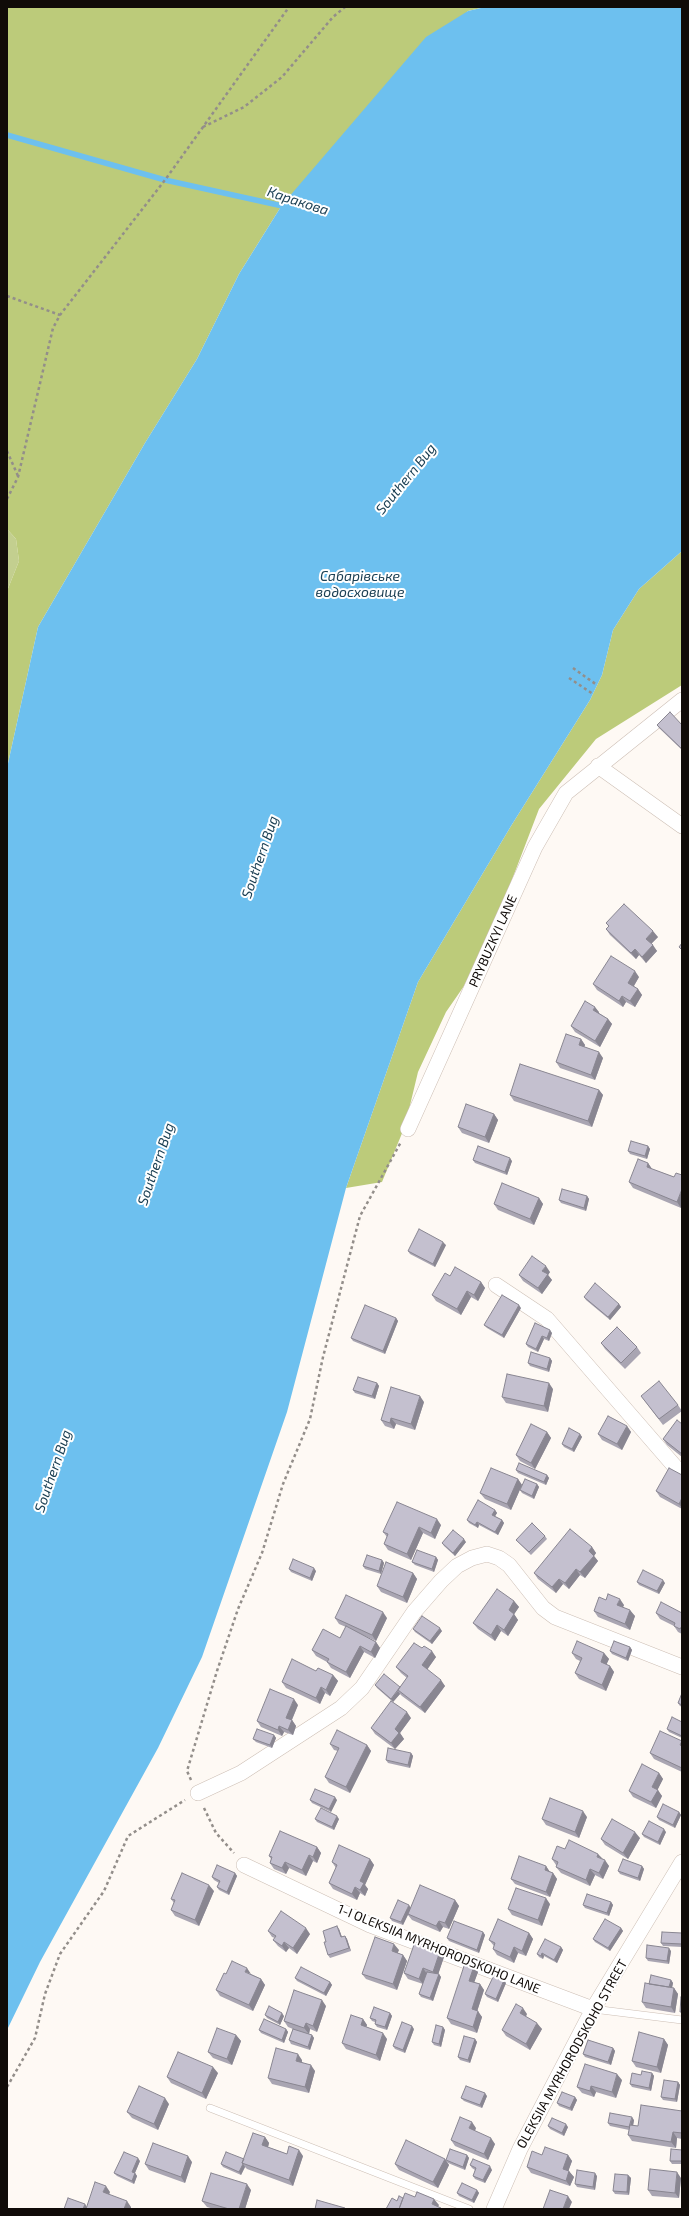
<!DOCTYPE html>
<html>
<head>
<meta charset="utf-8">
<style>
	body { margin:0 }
	#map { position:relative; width:689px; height:2216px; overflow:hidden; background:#fef9f4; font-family:"Exo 2",sans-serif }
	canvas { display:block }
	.frame { position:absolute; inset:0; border:8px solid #100b08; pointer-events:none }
</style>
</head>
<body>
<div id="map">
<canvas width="689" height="2216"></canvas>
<div class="frame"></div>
</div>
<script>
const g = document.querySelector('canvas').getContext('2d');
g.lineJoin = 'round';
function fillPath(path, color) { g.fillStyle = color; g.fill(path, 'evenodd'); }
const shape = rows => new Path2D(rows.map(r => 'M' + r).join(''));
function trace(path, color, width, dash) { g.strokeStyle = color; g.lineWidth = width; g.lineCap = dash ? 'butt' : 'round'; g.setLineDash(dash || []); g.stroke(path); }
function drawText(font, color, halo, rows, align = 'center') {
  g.font = font + ' "Exo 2",sans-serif'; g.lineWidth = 4; g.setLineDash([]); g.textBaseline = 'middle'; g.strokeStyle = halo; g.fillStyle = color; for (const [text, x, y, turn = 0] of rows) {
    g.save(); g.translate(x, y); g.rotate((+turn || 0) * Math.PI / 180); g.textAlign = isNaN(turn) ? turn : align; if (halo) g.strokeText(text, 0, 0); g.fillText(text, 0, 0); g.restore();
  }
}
fillPath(shape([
	[7,529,16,539,19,561,7,591]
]), '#c3cf8f');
fillPath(shape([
	[7,7,485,7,468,11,282,205,239,274,197,359,145,443,38,627,7,768,7,591,19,561,16,539,7,529],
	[682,551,682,685,596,739,539,809,500,911,464,986,446,1012,418,1072,405,1126,382,1182,346,1188,418,982,511,826,590,700,602,675,613,630,639,589]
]), '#bccb7a');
fillPath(shape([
	[485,7,682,7,682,551,639,589,613,630,602,675,590,700,511,826,418,982,346,1188,287,1412,202,1657,158,1748,40,1962,7,2030,7,768,38,627,145,443,197,359,239,274,282,205,426,37,468,11]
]), '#6dc0ef');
trace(shape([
	[7,135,165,180,287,207]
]), '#6dc0ef', 5.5);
const lane = shape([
	[593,2009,682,2020],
	[210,2108,469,2209]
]);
const street = shape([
	[598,766,682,826],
	[408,1129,535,847,566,793,682,700],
	[496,1285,547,1319,677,1469,682,1472],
	[198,1793,241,1773,341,1708,362,1688,414,1612,441,1581,457,1566,472,1558,487,1554,499,1558,509,1565,543,1608,555,1617,682,1667],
	[244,1865,370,1925,593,2009],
	[494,2209,520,2149,593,2009,682,1862]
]);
trace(lane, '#cdbfb5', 8);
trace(street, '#cdbfb5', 16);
trace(shape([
	[203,127,244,107,282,77,333,17,345,7],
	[7,296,60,315],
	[7,451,18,476],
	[7,499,18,477,53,328,60,315,165,180,289,7],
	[573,668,597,685],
	[569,678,593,694],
	[191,1780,187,1771,217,1671,238,1609,262,1553,283,1484,310,1419,323,1357,360,1216,401,1142],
	[204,1808,216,1833,234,1853],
	[7,2087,35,2038,45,1994,60,1954,104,1891,128,1836,185,1800]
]), '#938e8a', 2.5, [3, 3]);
trace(lane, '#fff', 7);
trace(street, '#fff', 15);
fillPath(shape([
	[657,725,682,725,682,750,659,728],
	[606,923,658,937,651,944,657,951,646,963,639,955,636,959,610,935,606,929,609,927],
	[639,977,634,986,638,989,642,995,635,1007,626,1002,623,1007,597,990,593,984],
	[599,1012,599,1013,608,1019,612,1024,600,1047,575,1032,571,1026],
	[581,1039,585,1045,584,1047,603,1058,595,1080,560,1068,556,1062],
	[599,1090,603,1095,592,1127,514,1101,510,1095],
	[494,1114,498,1120,489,1143,462,1133,458,1127],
	[648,1146,650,1149,647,1159,630,1154,628,1151],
	[473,1160,512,1161,507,1175,475,1163],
	[648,1163,652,1169,674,1177,681,1208,633,1188,629,1182],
	[587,1196,589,1199,586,1211,561,1203,559,1200],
	[539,1198,543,1204,534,1225,498,1210,494,1204],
	[446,1245,435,1267,410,1254,408,1251],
	[550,1272,548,1275,552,1280,542,1294,523,1281,519,1275],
	[450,1276,481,1282,485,1288,478,1301,471,1297,461,1315,436,1301,432,1295],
	[584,1297,619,1304,621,1307,610,1320,586,1300],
	[521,1308,504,1338,487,1328,484,1325],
	[396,1318,398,1321,385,1354,353,1341,351,1338],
	[535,1323,552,1333,549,1341,544,1339,538,1352,528,1347,526,1344],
	[601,1343,637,1347,641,1353,625,1369,605,1349],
	[550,1358,552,1361,549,1372,530,1366,528,1363],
	[377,1383,379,1386,375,1399,355,1393,353,1390],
	[553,1389,548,1412,506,1403,502,1397],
	[641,1396,678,1405,682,1411,663,1425],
	[424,1402,415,1430,396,1424,394,1429,385,1426,381,1420],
	[682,1424,682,1457,667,1445,663,1439],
	[627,1426,631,1432,622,1450,602,1440,598,1434],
	[547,1432,551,1438,535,1469,520,1461,516,1455],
	[580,1434,582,1437,574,1452,564,1447,562,1444],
	[516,1470,547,1475,549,1478,546,1485,518,1473],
	[682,1475,682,1509,660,1497,656,1491],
	[518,1479,522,1485,511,1510,485,1499,480,1493],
	[537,1484,539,1487,534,1499,522,1493,520,1490],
	[495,1510,497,1513,495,1516,502,1520,504,1523,498,1535,479,1525,478,1528,469,1523,467,1520],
	[441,1525,435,1539,423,1533,411,1560,388,1550,384,1544,387,1537,383,1532],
	[545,1536,547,1539,531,1555,516,1540],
	[466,1542,455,1556,444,1546,442,1543],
	[592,1547,596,1553,594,1556,598,1561,585,1578,580,1575,569,1589,563,1584,556,1593,538,1579,534,1573],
	[436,1557,438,1560,434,1572,415,1565,412,1562],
	[382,1560,384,1563,381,1574,365,1569,363,1566],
	[289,1569,316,1571,312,1581,291,1572],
	[413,1573,417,1579,407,1603,381,1592,377,1586],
	[637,1582,665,1583,659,1594,639,1585],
	[606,1600,624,1605,623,1607,635,1616,630,1630,598,1617,594,1611],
	[514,1601,519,1607,514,1614,518,1620,508,1636,501,1631,495,1641,478,1629,473,1623],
	[656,1613,682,1613,682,1634,678,1632,674,1626,660,1619],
	[335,1618,387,1618,376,1641,360,1634,376,1642,380,1648,375,1658,364,1652,350,1678,331,1668,327,1662,316,1656,312,1650,340,1638,346,1627,339,1624],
	[413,1629,442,1631,432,1644,415,1632],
	[630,1647,632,1650,628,1661,612,1654,610,1651],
	[422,1648,436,1657,427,1670,445,1686,425,1713,402,1696,400,1694,393,1702,377,1688,375,1685,400,1687,407,1678,401,1673,396,1667],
	[572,1653,604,1653,609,1659,606,1664,610,1666,614,1672,606,1691,579,1679,575,1673,580,1661,576,1659],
	[316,1671,333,1675,338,1681,330,1696,325,1693,320,1704,286,1688,282,1682],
	[682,1693,682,1707,680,1706,678,1703],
	[298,1705,292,1720,296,1726,293,1735,284,1732,282,1736,261,1727,257,1721],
	[411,1718,400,1733,404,1739,395,1749,375,1734,371,1728],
	[682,1722,682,1738,669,1732,667,1729],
	[274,1735,276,1738,272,1748,256,1742,253,1739],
	[682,1741,682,1772,654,1759,650,1753],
	[330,1744,367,1745,371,1751,350,1793,329,1783,325,1777,338,1751,334,1750],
	[411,1753,413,1756,410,1768,388,1763,386,1760],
	[659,1773,663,1779,657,1790,662,1796,656,1808,633,1797,629,1791],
	[310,1800,337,1800,331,1812,312,1803],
	[679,1812,681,1815,675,1828,659,1820,657,1817],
	[587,1817,579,1838,546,1825,542,1819],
	[315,1819,339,1819,334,1830,317,1822],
	[666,1832,660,1845,644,1837,642,1834],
	[640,1838,628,1859,605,1845,601,1839],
	[317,1847,321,1853,317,1863,313,1861,306,1876,289,1868,286,1874,274,1869,270,1863,271,1859,269,1856],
	[565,1849,602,1859,609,1866,603,1879,595,1875,590,1886,561,1873,556,1867,557,1866,556,1865,552,1859],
	[370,1859,374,1865,365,1885,368,1889,365,1896,360,1893,357,1900,333,1889,329,1883,336,1868,332,1862],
	[546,1866,549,1871,553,1873,557,1879,550,1897,515,1884,511,1879],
	[642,1866,644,1869,640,1881,620,1874,618,1871],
	[235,1873,237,1876,229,1895,219,1890,217,1887,219,1883,214,1880,212,1877],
	[214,1891,199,1926,175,1916,171,1910,174,1903,171,1899],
	[455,1900,459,1906,449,1929,443,1927,440,1932,412,1920,408,1915,403,1925,392,1921,390,1918,411,1907],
	[611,1902,613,1905,609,1916,585,1908,583,1905],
	[550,1904,542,1926,512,1915,508,1909],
	[621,1928,623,1931,610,1951,595,1942,593,1939],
	[339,1929,342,1937,345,1936,347,1939,351,1951,330,1958,328,1955],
	[268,1931,310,1934,297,1954,289,1948,286,1952,278,1946,273,1940,275,1938,272,1937],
	[483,1932,485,1935,479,1953,449,1941,447,1938],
	[529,1933,533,1939,526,1956,518,1953,514,1963,497,1955,493,1949,494,1946,489,1940],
	[682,1933,682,1947,663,1946,661,1943],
	[561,1947,563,1950,557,1963,544,1956,543,1959,539,1957,537,1954],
	[399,1950,397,1953,403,1955,407,1961,397,1990,366,1979,362,1974],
	[671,1951,669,1964,648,1961,646,1958],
	[444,1957,438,1974,441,1977,433,2001,421,1997,419,1994,423,1984,408,1979,404,1973],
	[474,1966,478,1972,474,1982,480,1984,484,1990,477,2011,482,2017,477,2033,451,2024,447,2018],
	[226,1974,251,1974,261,1979,265,1985,253,2011,220,1996,216,1990],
	[295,1978,330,1982,332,1985,326,1996,297,1981],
	[671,1980,673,1983,672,1988,674,1988,678,1994,675,2013,646,2008,642,2002,649,1984],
	[506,1983,498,2002,487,1997,485,1994],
	[326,2006,317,2032,310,2029,309,2034,312,2035,314,2038,310,2050,291,2044,289,2040,293,2029,288,2027,284,2021],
	[390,2013,392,2016,387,2030,377,2027,375,2024,375,2022,372,2021,370,2018],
	[527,2014,526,2017,542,2029,530,2050,506,2036,502,2030],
	[265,2015,284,2016,280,2025,267,2018],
	[363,2019,367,2025,366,2027,387,2039,380,2061,346,2049,342,2043],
	[443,2027,445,2030,441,2047,434,2045,432,2042],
	[286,2029,288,2032,284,2043,261,2033,259,2030],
	[414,2029,405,2053,395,2049,393,2046],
	[236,2035,241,2041,232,2065,213,2058,208,2052],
	[475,2039,477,2042,470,2063,460,2060,458,2057],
	[664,2039,668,2045,661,2073,636,2067,632,2061],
	[613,2048,615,2051,611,2065,585,2057,583,2054],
	[302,2060,302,2062,315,2071,309,2093,272,2084,268,2078],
	[218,2073,206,2099,171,2083,167,2077],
	[652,2073,654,2076,651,2091,632,2087,630,2084],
	[622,2080,616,2098,596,2092,594,2097,582,2093,577,2087],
	[678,2082,680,2085,677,2102,663,2100,661,2097],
	[487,2096,482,2108,464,2101,461,2098],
	[575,2097,577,2100,572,2111,559,2106,557,2103],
	[169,2104,158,2130,132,2118,127,2112],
	[682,2111,682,2139,677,2138,676,2148,632,2141,628,2135,629,2130,610,2126,608,2123,634,2120,633,2126,638,2126],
	[548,2126,568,2127,564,2136,550,2129],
	[476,2128,475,2131,495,2144,488,2160,455,2146,451,2140],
	[265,2137,269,2143,268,2147,287,2154,303,2156,293,2186,247,2169,245,2167,241,2175,223,2167,221,2164,244,2159],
	[682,2150,682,2164,672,2164,670,2161],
	[467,2155,469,2158,465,2170,448,2163,446,2160],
	[542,2155,568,2155,572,2161,568,2171,574,2177,570,2186,531,2173,527,2167],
	[445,2159,449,2165,438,2188,399,2170,395,2164],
	[140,2161,135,2173,137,2176,134,2184,117,2176,114,2173],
	[192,2162,185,2183,149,2170,145,2164],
	[470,2165,492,2170,485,2183,475,2179,473,2176,475,2170,472,2168],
	[628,2175,631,2178,629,2195,615,2194,613,2191],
	[597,2176,595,2190,577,2187,575,2184],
	[681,2178,679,2198,652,2196,648,2190],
	[251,2190,245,2209,214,2209,207,2207,202,2201],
	[477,2190,479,2193,474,2203,459,2196,457,2193]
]), '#a9a5b2');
fillPath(shape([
	[653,931,658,937,650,945,646,939],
	[653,945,657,951,646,963,642,957],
	[635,949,639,955,636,959,631,953],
	[635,971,639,977,632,989,628,983],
	[638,989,642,995,635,1007,630,1001],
	[622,996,626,1002,623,1007,619,1001],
	[595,1007,599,1012,598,1016,593,1010],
	[608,1019,612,1024,600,1047,595,1041],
	[581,1039,585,1045,583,1051,579,1045],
	[599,1052,603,1058,595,1080,591,1075],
	[599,1090,603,1095,592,1127,588,1121],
	[494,1114,498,1120,489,1143,485,1137],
	[648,1146,650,1149,647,1159,645,1156],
	[510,1158,512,1161,507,1175,505,1172],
	[648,1163,652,1169,647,1167],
	[682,1189,682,1206,681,1208,677,1202],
	[587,1196,589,1199,586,1211,584,1208],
	[539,1198,543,1204,534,1225,530,1219],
	[443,1242,446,1245,435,1267,433,1264],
	[546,1266,550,1272,548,1275,552,1280,542,1294,538,1288,542,1271],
	[481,1282,485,1288,478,1301,474,1295],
	[467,1291,471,1297,461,1315,457,1309],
	[619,1304,621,1307,610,1320,608,1317],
	[519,1305,521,1308,504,1338,502,1335],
	[396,1318,398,1321,385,1354,383,1351],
	[550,1330,552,1333,549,1341,547,1338],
	[542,1336,544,1339,538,1352,536,1349],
	[550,1358,552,1361,549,1372,547,1369],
	[377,1383,379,1386,375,1399,372,1396],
	[549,1383,553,1389,548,1412,544,1406],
	[420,1396,424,1402,415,1430,411,1424],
	[391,1418,396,1424,394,1429,390,1423],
	[627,1426,631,1432,622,1450,617,1444],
	[547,1432,551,1438,535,1469,531,1463],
	[580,1434,582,1437,574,1452,572,1449],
	[547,1475,549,1478,546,1485,544,1482],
	[518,1479,522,1485,511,1510,507,1504],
	[537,1484,539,1487,534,1499,532,1496],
	[682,1498,682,1508,679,1504],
	[495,1510,497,1513,494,1518,492,1515],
	[437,1519,441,1525,435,1539,431,1533],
	[502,1520,504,1523,498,1535,495,1532],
	[477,1522,479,1525,478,1528,475,1525],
	[419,1527,423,1533,411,1560,407,1554],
	[464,1539,466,1542,455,1556,453,1553],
	[592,1547,596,1553,594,1556,598,1561,585,1578,580,1572,589,1551],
	[436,1557,438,1560,434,1572,432,1569],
	[382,1560,384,1563,381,1574,379,1571],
	[314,1568,316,1571,312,1581,310,1578],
	[576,1569,580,1575,569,1589,565,1583],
	[413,1573,417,1579,407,1603,403,1597],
	[559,1579,563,1584,556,1593,552,1587],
	[663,1580,665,1583,659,1594,657,1591],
	[620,1599,624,1605,621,1611,617,1605],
	[514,1601,519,1607,513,1616,509,1610],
	[630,1610,635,1616,630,1630,625,1624],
	[383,1612,387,1618,376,1641,372,1635],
	[514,1614,518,1620,508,1636,504,1630],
	[497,1625,501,1631,495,1641,491,1635],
	[440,1628,442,1631,432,1644,430,1641],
	[376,1642,380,1648,375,1658,371,1652],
	[360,1646,364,1652,350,1678,346,1672],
	[630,1647,632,1650,628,1661,626,1658],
	[432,1651,436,1657,426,1671,422,1665],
	[604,1653,609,1659,605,1668,601,1662],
	[610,1666,614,1672,606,1691,602,1685],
	[333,1675,338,1681,330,1696,326,1690],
	[441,1680,445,1686,425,1713,420,1707],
	[321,1687,325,1693,320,1704,316,1698],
	[398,1691,400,1694,393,1702,391,1699],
	[294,1699,298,1705,290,1724,286,1718],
	[407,1712,411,1718,400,1733,404,1739,395,1749,391,1743,395,1729],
	[292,1720,296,1726,293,1735,288,1730],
	[279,1726,284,1732,282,1736,278,1730],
	[274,1735,276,1738,272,1748,270,1745],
	[367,1745,371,1751,350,1793,346,1787],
	[411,1753,413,1756,410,1768,408,1765],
	[659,1773,663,1779,656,1793,652,1787],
	[658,1790,662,1796,656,1808,651,1802],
	[335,1797,337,1800,331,1812,329,1809],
	[583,1811,587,1817,579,1838,575,1832],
	[679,1812,681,1815,675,1828,673,1825],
	[337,1816,339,1819,334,1830,332,1827],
	[664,1829,666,1832,660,1845,658,1842],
	[635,1832,640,1838,628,1859,623,1853],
	[317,1847,321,1853,317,1863,313,1857],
	[598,1854,603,1859,597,1857],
	[309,1855,313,1861,306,1876,302,1870],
	[370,1859,374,1865,365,1885,368,1889,365,1896,360,1890,360,1881],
	[605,1860,609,1866,603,1879,599,1873],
	[285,1862,289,1868,286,1874,282,1868],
	[546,1866,550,1872,545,1870],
	[642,1866,644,1869,640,1881,638,1878],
	[590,1869,595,1875,590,1886,586,1880],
	[235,1873,237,1876,229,1895,227,1892],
	[553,1873,557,1879,550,1897,546,1892],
	[209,1885,214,1891,199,1926,195,1920],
	[355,1887,360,1893,357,1900,352,1894],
	[546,1898,550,1904,542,1926,538,1920],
	[455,1900,459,1906,449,1929,445,1923],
	[611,1902,613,1905,609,1916,607,1913],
	[409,1905,411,1908,403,1925,401,1922],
	[439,1921,443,1927,440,1932,436,1926],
	[337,1926,339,1929,343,1940,341,1937],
	[306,1928,310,1934,297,1954,293,1948],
	[621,1928,623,1931,610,1951,608,1948],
	[483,1932,485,1935,479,1953,477,1950],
	[529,1933,533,1939,526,1956,522,1951],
	[345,1936,347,1939,351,1951,349,1948],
	[284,1942,289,1948,286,1952,282,1946],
	[394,1944,399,1950,396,1957,392,1951],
	[514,1947,518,1953,514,1963,510,1957],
	[561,1947,563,1950,557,1963,554,1960],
	[669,1948,671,1951,669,1964,667,1961],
	[440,1951,444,1957,437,1978,433,1972],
	[542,1953,544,1956,543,1959,541,1956],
	[403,1955,407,1961,397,1990,393,1984],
	[474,1966,478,1972,473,1986,469,1981],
	[247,1968,251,1974,245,1972],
	[423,1968,427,1974,423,1984,419,1979],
	[439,1974,441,1977,433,2001,430,1998],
	[261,1979,265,1985,253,2011,249,2005],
	[504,1980,506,1983,498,2002,496,1999],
	[671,1980,673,1983,671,1992,669,1989],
	[330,1982,332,1985,326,1996,324,1993],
	[480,1984,484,1990,476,2015,472,2009],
	[674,1988,678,1994,675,2013,671,2007],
	[322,2000,326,2006,317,2032,313,2026],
	[523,2008,527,2014,524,2019,520,2013],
	[478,2011,482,2017,477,2033,473,2027],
	[282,2013,284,2016,280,2025,278,2022],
	[390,2013,392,2016,387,2030,385,2027],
	[363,2019,367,2025,365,2031,361,2025],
	[306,2023,310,2029,309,2034,304,2028],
	[537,2023,542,2029,530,2050,526,2044],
	[412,2026,414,2029,405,2053,403,2050],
	[443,2027,445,2030,441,2047,439,2044],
	[286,2029,288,2032,284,2043,282,2040],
	[383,2033,387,2039,380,2061,376,2055],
	[236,2035,241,2041,232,2065,227,2059],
	[312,2035,314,2038,310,2050,308,2047],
	[475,2039,477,2042,470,2063,468,2060],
	[664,2039,668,2045,661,2073,657,2067],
	[613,2048,615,2051,611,2065,608,2062],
	[298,2054,302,2060,301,2067,296,2061],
	[311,2065,315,2071,309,2093,305,2087],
	[213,2067,218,2073,206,2099,202,2093],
	[652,2073,654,2076,651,2091,649,2088],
	[617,2074,622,2080,616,2098,612,2092],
	[678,2082,680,2085,677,2102,675,2099],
	[591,2086,596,2092,594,2097,590,2091],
	[485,2093,487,2096,482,2108,480,2105],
	[575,2097,577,2100,572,2111,570,2108],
	[165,2098,169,2104,158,2130,154,2124],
	[632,2117,634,2120,632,2131,630,2128],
	[472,2122,476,2128,473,2134,469,2128],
	[566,2124,568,2127,564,2136,562,2133],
	[673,2132,677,2138,676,2148,671,2142],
	[265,2137,269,2143,267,2151,262,2145],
	[491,2138,495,2144,488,2160,484,2154],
	[299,2150,303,2156,293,2186,289,2180],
	[467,2155,469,2158,465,2170,463,2167],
	[568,2155,572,2161,567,2175,563,2169],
	[188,2156,192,2162,185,2183,181,2177],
	[138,2158,140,2161,134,2175,132,2172],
	[445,2159,449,2165,438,2188,433,2182],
	[243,2164,245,2167,241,2175,239,2172],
	[490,2166,492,2170,485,2183,483,2180],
	[569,2171,574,2177,570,2186,566,2181],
	[677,2172,681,2178,679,2198,675,2193],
	[135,2173,137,2176,134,2184,132,2181],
	[595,2173,597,2176,595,2190,593,2187],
	[628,2175,631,2178,629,2195,627,2192],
	[247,2184,251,2190,245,2209,239,2209],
	[106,2186,110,2192,108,2198,103,2192],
	[477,2190,479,2193,474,2203,472,2200],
	[568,2196,572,2202,569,2209,563,2209],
	[434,2199,439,2205,437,2209,432,2204],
	[127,2201,131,2207,131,2209,124,2209],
	[85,2204,87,2207,86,2209,83,2209]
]), '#898691');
const building = shape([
	[670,712,682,725,682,749,657,725,670,712],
	[624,904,653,931,646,939,653,945,642,957,635,949,631,953,606,929,609,926,606,923,624,904],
	[682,943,682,950,679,947,682,943],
	[611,956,635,971,628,983,638,989,630,1001,622,996,619,1001,593,984,611,956],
	[585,1001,595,1007,593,1010,608,1019,595,1041,571,1026,585,1001],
	[566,1034,581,1039,579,1045,599,1052,591,1075,556,1062,566,1034],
	[520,1064,599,1090,588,1121,510,1095,520,1064],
	[466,1104,494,1114,485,1137,458,1127,466,1104],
	[631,1141,648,1146,645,1156,628,1151,631,1141],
	[478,1146,510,1158,505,1172,473,1160,478,1146],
	[638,1159,648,1163,647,1167,674,1177,676,1173,682,1175,682,1189,677,1202,629,1182,638,1159],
	[502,1183,539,1198,530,1219,494,1204,502,1183],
	[562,1189,587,1196,584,1208,559,1200,562,1189],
	[419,1229,443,1242,433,1264,408,1251,419,1229],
	[532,1256,546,1266,542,1271,548,1274,538,1288,519,1275,532,1256],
	[455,1267,481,1282,474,1295,467,1291,457,1309,432,1295,445,1273,450,1276,455,1267],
	[595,1283,619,1304,608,1317,584,1297,595,1283],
	[502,1295,519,1305,502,1335,484,1325,502,1295],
	[365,1305,396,1318,383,1351,351,1338,365,1305],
	[535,1323,550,1330,547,1338,542,1336,536,1349,526,1344,535,1323],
	[617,1327,637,1347,621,1363,601,1343,617,1327],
	[531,1352,550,1358,547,1369,528,1363,531,1352],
	[507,1374,549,1383,544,1406,502,1397,507,1374],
	[358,1377,377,1383,372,1396,353,1390,358,1377],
	[659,1381,678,1405,659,1419,641,1396,659,1381],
	[391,1387,420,1396,411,1424,391,1418,390,1423,381,1420,391,1387],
	[608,1416,627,1426,617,1444,598,1434,608,1416],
	[677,1420,682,1424,682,1454,663,1439,677,1420],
	[531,1424,547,1432,531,1463,516,1455,531,1424],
	[569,1428,580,1434,572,1449,562,1444,569,1428],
	[519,1463,547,1475,544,1482,516,1470,519,1463],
	[491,1468,518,1479,507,1504,480,1493,491,1468],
	[669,1468,682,1475,682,1498,679,1504,656,1491,669,1468],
	[525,1479,537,1484,532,1496,520,1490,525,1479],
	[478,1500,495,1510,492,1515,502,1520,495,1532,477,1522,475,1525,467,1520,478,1500],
	[397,1502,437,1519,431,1533,419,1527,407,1554,384,1544,388,1534,383,1532,397,1502],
	[532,1523,545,1536,529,1552,516,1540,532,1523],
	[570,1529,592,1547,589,1551,594,1556,580,1572,576,1569,565,1583,559,1579,552,1587,534,1573,570,1529],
	[453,1530,464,1539,453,1553,442,1543,453,1530],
	[417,1550,436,1557,432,1569,412,1562,417,1550],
	[367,1555,382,1560,379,1571,363,1566,367,1555],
	[293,1559,314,1568,310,1578,289,1569,293,1559],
	[386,1562,413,1573,403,1597,377,1586,386,1562],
	[643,1570,663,1580,657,1591,637,1582,643,1570],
	[497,1589,514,1601,509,1610,514,1614,504,1630,497,1625,491,1635,473,1623,497,1589],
	[608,1594,620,1599,617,1605,630,1610,625,1624,594,1611,599,1597,606,1600,608,1594],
	[346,1595,383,1612,372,1635,335,1618,346,1595],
	[661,1602,682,1613,682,1626,680,1629,674,1626,675,1623,656,1613,661,1602],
	[422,1616,440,1628,430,1641,413,1629,422,1616],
	[346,1626,376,1642,371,1652,360,1646,346,1672,327,1662,329,1659,312,1650,323,1629,340,1638,346,1626],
	[577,1641,604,1653,601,1662,610,1666,602,1685,575,1673,582,1658,572,1653,577,1641],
	[614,1641,630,1647,626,1658,610,1651,614,1641],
	[414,1643,422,1648,424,1646,432,1651,422,1665,441,1680,420,1707,398,1690,408,1676,396,1667,414,1643],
	[292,1659,316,1671,318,1668,333,1675,326,1690,321,1687,316,1698,282,1682,292,1659],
	[384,1674,400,1687,391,1699,375,1685,384,1674],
	[270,1689,294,1699,286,1718,292,1720,288,1730,279,1726,278,1730,257,1721,270,1689],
	[682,1693,682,1705,678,1703,682,1693],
	[391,1701,407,1712,395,1729,399,1733,391,1743,371,1728,391,1701],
	[672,1717,682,1722,682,1736,667,1729,672,1717],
	[257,1729,274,1735,270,1745,253,1739,257,1729],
	[337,1730,367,1745,346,1787,325,1777,339,1748,330,1744,337,1730],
	[660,1731,682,1741,680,1745,682,1746,682,1768,650,1753,660,1731],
	[388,1748,411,1753,408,1765,386,1760,388,1748],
	[642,1764,659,1773,652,1787,658,1790,651,1802,629,1791,642,1764],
	[315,1789,335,1797,329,1809,310,1800,315,1789],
	[550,1798,583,1811,575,1832,542,1819,550,1798],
	[663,1804,679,1812,673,1825,657,1817,663,1804],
	[321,1808,337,1816,332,1827,315,1819,321,1808],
	[612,1819,635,1832,623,1853,601,1839,612,1819],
	[649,1821,664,1829,658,1842,642,1834,649,1821],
	[280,1831,317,1847,313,1857,309,1855,302,1870,285,1862,282,1868,270,1863,272,1857,269,1856,280,1831],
	[569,1840,598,1854,597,1857,605,1860,599,1873,590,1869,586,1880,556,1867,558,1862,552,1859,557,1846,565,1849,569,1840],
	[339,1845,370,1859,360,1881,364,1883,360,1890,355,1887,352,1894,329,1883,337,1865,332,1862,339,1845],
	[519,1856,546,1866,545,1870,553,1873,546,1892,511,1879,519,1856],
	[623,1859,642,1866,638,1878,618,1871,623,1859],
	[217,1865,235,1873,227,1892,217,1887,220,1881,212,1877,217,1865],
	[182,1873,209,1885,195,1920,171,1910,175,1900,171,1899,182,1873],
	[420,1885,455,1900,445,1923,439,1921,436,1926,408,1914,420,1885],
	[516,1888,546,1898,538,1920,508,1909,516,1888],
	[587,1894,611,1902,607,1913,583,1905,587,1894],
	[398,1900,409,1905,401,1922,390,1918,398,1900],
	[281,1911,306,1928,293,1948,284,1942,282,1946,273,1940,276,1936,268,1931,281,1911],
	[498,1919,529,1933,522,1951,514,1947,510,1957,493,1949,495,1943,489,1940,498,1919],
	[605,1919,621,1928,608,1948,593,1939,605,1919],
	[454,1921,483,1932,477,1950,447,1938,454,1921],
	[337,1926,341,1937,345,1936,349,1948,328,1955,324,1942,326,1942,323,1931,337,1926],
	[662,1932,682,1933,682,1944,661,1943,662,1932],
	[375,1937,394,1944,392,1951,403,1955,393,1984,362,1974,375,1937],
	[545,1939,561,1947,554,1960,542,1953,541,1956,537,1954,545,1939],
	[415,1942,440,1951,433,1972,423,1968,419,1979,404,1973,415,1942],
	[647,1945,669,1948,667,1961,646,1958,647,1945],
	[232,1961,247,1968,245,1972,261,1979,249,2005,216,1990,224,1973,226,1974,232,1961],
	[465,1963,474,1966,469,1981,480,1984,472,2009,478,2011,473,2027,447,2018,465,1963],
	[301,1967,330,1982,324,1993,295,1978,301,1967],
	[427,1972,439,1974,430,1998,419,1994,427,1972],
	[494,1975,504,1980,496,1999,485,1994,494,1975],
	[651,1975,671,1980,669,1987,649,1984,651,1975],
	[645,1983,674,1988,671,2007,642,2002,645,1983],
	[294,1990,322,2000,313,2026,306,2023,304,2028,284,2021,294,1990],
	[681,1997,682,1997,682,2012,680,2012,681,1997],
	[516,2004,523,2008,520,2013,537,2023,526,2044,502,2030,516,2004],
	[269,2006,282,2013,278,2022,265,2015,269,2006],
	[374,2007,390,2013,385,2027,375,2024,376,2020,370,2018,374,2007],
	[351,2015,363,2019,361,2025,383,2033,376,2055,342,2043,351,2015],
	[264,2019,286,2029,282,2040,259,2030,264,2019],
	[402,2022,412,2026,403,2050,393,2046,402,2022],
	[436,2025,443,2027,439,2044,432,2042,436,2025],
	[217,2028,236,2035,227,2059,208,2052,217,2028],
	[293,2029,312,2035,308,2047,289,2040,293,2029],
	[639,2032,664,2039,657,2067,632,2061,639,2032],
	[464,2036,475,2039,468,2060,458,2057,464,2036],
	[588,2040,613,2048,608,2062,583,2054,588,2040],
	[276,2048,298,2054,296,2061,311,2065,305,2087,268,2078,276,2048],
	[178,2052,213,2067,202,2093,167,2077,178,2052],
	[585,2064,617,2074,612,2092,591,2086,590,2091,577,2087,585,2064],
	[642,2071,652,2073,649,2088,630,2084,632,2073,641,2075,642,2071],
	[664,2080,678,2082,675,2099,661,2097,664,2080],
	[139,2086,165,2098,154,2124,127,2112,139,2086],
	[466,2086,485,2093,480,2105,461,2098,466,2086],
	[562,2092,575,2097,570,2108,557,2103,562,2092],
	[641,2105,682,2111,682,2133,673,2132,671,2142,628,2135,630,2125,638,2126,641,2105],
	[610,2113,632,2117,629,2127,608,2123,610,2113],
	[460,2117,472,2122,469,2128,491,2138,484,2154,451,2140,460,2117],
	[552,2118,566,2124,562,2133,548,2126,552,2118],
	[253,2133,265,2137,262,2145,287,2154,289,2146,299,2150,289,2180,242,2163,253,2133],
	[406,2140,445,2159,433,2182,395,2164,406,2140],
	[153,2143,188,2156,181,2177,145,2164,153,2143],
	[545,2147,568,2155,563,2169,569,2171,566,2181,527,2167,532,2151,542,2155,545,2147],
	[450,2149,467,2155,463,2167,446,2160,450,2149],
	[671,2149,682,2150,682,2161,670,2161,671,2149],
	[124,2152,138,2158,132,2172,135,2173,132,2181,114,2173,124,2152],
	[226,2152,244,2159,242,2163,243,2164,239,2172,221,2164,226,2152],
	[473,2159,490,2166,483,2180,473,2176,476,2168,470,2165,473,2159],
	[650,2169,677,2172,675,2193,648,2190,650,2169],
	[577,2170,595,2173,593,2187,575,2184,577,2170],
	[211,2173,247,2184,239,2209,229,2209,202,2201,211,2173],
	[615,2174,628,2175,627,2192,613,2191,615,2174],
	[95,2182,106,2186,103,2192,127,2201,124,2209,86,2209,95,2182],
	[462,2183,477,2190,472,2200,457,2193,462,2183],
	[550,2190,568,2196,563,2209,543,2209,550,2190],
	[417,2192,434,2199,432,2204,441,2208,440,2209,399,2209,405,2193,415,2197,417,2192],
	[399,2196,403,2198,399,2209,386,2209,392,2198,397,2201,399,2196],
	[68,2198,85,2204,83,2209,64,2209,68,2198],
	[317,2200,345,2208,345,2209,315,2209,317,2200]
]);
fillPath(building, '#c4c0cf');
trace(building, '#898691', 1);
drawText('13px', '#100b08', '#fff', [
	["PRYBUZKYI LANE",493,941,-66],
	["1-I OLEKSIIA MYRHORODSKOHO LANE",439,1949,22],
	["OLEKSIIA MYRHORODSKOHO STREET",572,2054,-61]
]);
drawText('italic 14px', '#1c4054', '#fff', [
	["Каракова",298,201,18],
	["Southern Bug",406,479,-51],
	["Сабарівське",360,576],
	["водосховище",360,592],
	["Southern Bug",260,857,-71],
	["Southern Bug",156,1164,-71],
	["Southern Bug",53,1471,-71]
]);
</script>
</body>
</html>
